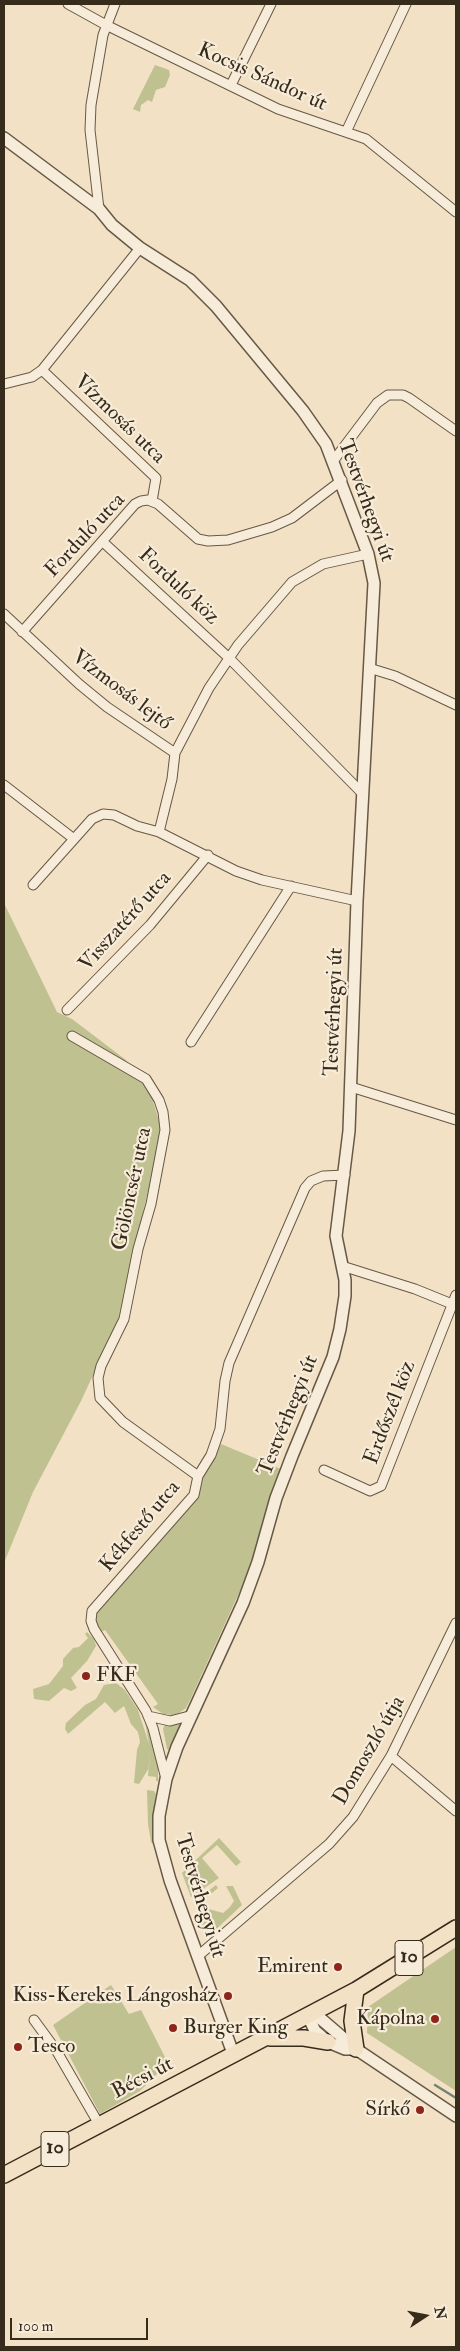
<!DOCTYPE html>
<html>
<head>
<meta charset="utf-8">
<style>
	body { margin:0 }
	#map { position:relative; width:460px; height:2351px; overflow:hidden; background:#f2e1c5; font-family:"IM FELL Double Pica",serif }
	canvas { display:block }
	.frame { position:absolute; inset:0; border:5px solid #372b1b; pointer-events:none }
	.north { position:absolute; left:400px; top:2291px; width:50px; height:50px; -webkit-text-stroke:4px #f7ecd9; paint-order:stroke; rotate:79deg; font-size:14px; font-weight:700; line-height:20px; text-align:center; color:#372b1b }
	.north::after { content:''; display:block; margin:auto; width:18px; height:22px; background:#372b1b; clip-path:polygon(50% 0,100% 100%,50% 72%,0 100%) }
	.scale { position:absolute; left:10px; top:2318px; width:138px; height:22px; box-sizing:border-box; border:2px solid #372b1b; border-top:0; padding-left:6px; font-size:15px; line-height:18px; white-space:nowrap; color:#372b1b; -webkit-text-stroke:4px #f7ecd9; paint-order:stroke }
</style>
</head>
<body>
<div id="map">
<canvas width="460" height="2351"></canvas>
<div class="frame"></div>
<div class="north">N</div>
<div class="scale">100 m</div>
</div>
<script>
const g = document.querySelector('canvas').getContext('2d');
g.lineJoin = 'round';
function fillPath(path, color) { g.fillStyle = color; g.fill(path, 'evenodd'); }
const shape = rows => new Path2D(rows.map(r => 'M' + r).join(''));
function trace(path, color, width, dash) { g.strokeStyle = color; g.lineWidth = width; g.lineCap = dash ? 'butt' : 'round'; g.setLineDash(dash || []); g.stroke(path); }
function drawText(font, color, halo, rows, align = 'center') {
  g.font = font + ' "IM FELL Double Pica",serif'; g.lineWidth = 4.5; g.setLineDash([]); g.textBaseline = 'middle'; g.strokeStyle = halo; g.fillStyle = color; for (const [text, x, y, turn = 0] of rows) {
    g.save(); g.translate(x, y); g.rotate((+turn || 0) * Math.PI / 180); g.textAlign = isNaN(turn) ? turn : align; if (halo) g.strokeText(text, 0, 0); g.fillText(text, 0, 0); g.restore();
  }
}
fillPath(shape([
	[155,65,169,70,170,75,165,87,156,90,152,102,148,100,141,105,140,112,133,109],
	[4,903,57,1012,72,1019,126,1060,152,1098,162,1130,118,1321,81,1401,33,1492,4,1563],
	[221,1444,281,1469,255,1558,191,1698,186,1708,179,1713,172,1715,163,1714,153,1707,158,1704,105,1630,101,1632,95,1620,95,1614,201,1480],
	[87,1632,94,1639,96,1646,87,1661,71,1678,77,1688,71,1691,64,1688,49,1701,34,1699,33,1689,49,1684,63,1666,63,1659,73,1648,79,1647,88,1638,85,1634],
	[116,1683,125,1690,138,1710,149,1744,144,1716,150,1729,158,1760,158,1781,156,1781,156,1777,148,1776,150,1751,149,1768,139,1784,134,1783,137,1750,140,1742,138,1732,131,1724,124,1706,115,1713,105,1702,68,1734,65,1729,66,1723,85,1705,96,1699,104,1685],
	[165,1724,182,1724,170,1751,167,1749,163,1729],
	[147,1790,154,1791,156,1794,154,1808,154,1845,151,1842,148,1824],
	[219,1838,241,1862,236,1866,217,1845,202,1858,219,1878,191,1897,182,1873],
	[216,1885,218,1888,202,1901,205,1908,223,1913,230,1907,234,1901,226,1886,233,1886,242,1905,210,1935,204,1931,201,1919,194,1902],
	[456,1947,456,2091,367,2033,368,2007],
	[111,1985,129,2014,141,2010,168,2063,140,2091,100,2114,53,2025]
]), '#bfc191');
trace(shape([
	[435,2085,456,2098]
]), '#748374', 2.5);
const minor = shape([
	[68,4,106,25,278,109,366,139,456,212],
	[231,85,271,4],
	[346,132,406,4],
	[99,209,90,130,91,105,103,35,115,4],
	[42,370,156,478,152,501],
	[4,384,32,377,42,370,140,248],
	[334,460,377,403,388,395,403,395,409,398,456,431],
	[103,542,229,658,362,793],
	[4,614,79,684,107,707,175,753],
	[22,632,135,504,141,501,148,500,158,504,198,539,208,541,228,540,272,527,292,518,342,480],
	[369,668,395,676,456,705],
	[4,785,74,839],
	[159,832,172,779,175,753,209,688,238,645,292,582,323,564,368,554],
	[33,885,92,819,103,814,114,815,137,826,159,832,236,871,262,880,357,901],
	[67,1010,150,925,208,855],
	[72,1036,146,1079,159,1100,163,1112,165,1130,151,1204,138,1249,124,1319,101,1366,98,1378,100,1398,123,1422,198,1476],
	[191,1042,291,886],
	[351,1087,456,1120],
	[342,1266,415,1289,452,1304],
	[324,1470,370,1491,381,1486,456,1295],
	[148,1716,170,1721,189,1716],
	[391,1756,456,1811],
	[166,1779,153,1728,146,1711,94,1629,91,1621,92,1611,194,1495,198,1476,211,1455,220,1429,225,1381,229,1363,305,1188,311,1181,323,1176,345,1175],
	[198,1956,329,1844,353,1817,391,1756,456,1623],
	[34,2020,56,2050,100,2126]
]);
const tertiary = shape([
	[4,138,99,209,112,225,140,248,190,280,216,306,303,411,326,444,368,554,374,583,357,901,349,1131,336,1236,345,1280,345,1296,340,1329,333,1357,292,1456,276,1498,258,1562,243,1603,177,1747,166,1779,159,1816,159,1840,170,1880,234,2056],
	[314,2013,356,2049,456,2116],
	[308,2016,315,2031,328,2042,345,2049,356,2049]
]);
const primary = shape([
	[356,1990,352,2021,356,2049],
	[270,2038,304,2038,328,2042],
	[4,2175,356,1990,456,1928]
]);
trace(minor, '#665846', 11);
trace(tertiary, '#665846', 14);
trace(primary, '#372b1b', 18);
trace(minor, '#f7ecd9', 9);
trace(tertiary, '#f7ecd9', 11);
trace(primary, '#f2e1c5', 15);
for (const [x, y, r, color] of [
	[86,1676,5,"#8f2418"],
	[338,1967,5,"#8f2418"],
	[228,1996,5,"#8f2418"],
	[435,2019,5,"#8f2418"],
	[173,2028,5,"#8f2418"],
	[18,2047,5,"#8f2418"],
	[420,2110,5,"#8f2418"]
]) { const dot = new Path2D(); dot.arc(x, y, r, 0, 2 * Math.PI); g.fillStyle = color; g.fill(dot); trace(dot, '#f7ecd9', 2); }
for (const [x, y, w] of [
	[409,1958,28],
	[55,2149,28]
]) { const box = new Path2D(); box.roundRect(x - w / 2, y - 17.5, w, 35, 4); g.fillStyle = '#f7ecd9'; g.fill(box); trace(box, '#372b1b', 1); }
drawText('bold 20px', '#372b1b', null, [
	["10",409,1958],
	["10",55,2149]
]);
drawText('21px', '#372b1b', '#f7ecd9', [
	["Kocsis Sándor út",262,78,24],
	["Vízmosás utca",119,420,44],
	["Testvérhegyi út",365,501,70],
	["Forduló utca",86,536,-47],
	["Forduló köz",178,587,43],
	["Vízmosás lejtő",121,691,37],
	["Visszatérő utca",126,922,-48],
	["Testvérhegyi út",335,1012,-88],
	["Gölöncsér utca",133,1189,-78],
	["Erdőszél köz",391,1413,-69],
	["Testvérhegyi út",289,1416,-68],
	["Kékfestő utca",141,1527,-50],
	["Domoszló útja",370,1751,-60],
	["Testvérhegyi út",199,1896,73],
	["Bécsi út",143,2079,-28]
]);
drawText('21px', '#372b1b', '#f7ecd9', [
	["FKF",96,1676,"left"],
	["Emirent",328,1967],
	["Kiss-Kerekes Lángosház",218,1996],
	["Kápolna",425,2019],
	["Burger King",183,2028,"left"],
	["Tesco",28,2047,"left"],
	["Sírkő",410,2110]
], 'right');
</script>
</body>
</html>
